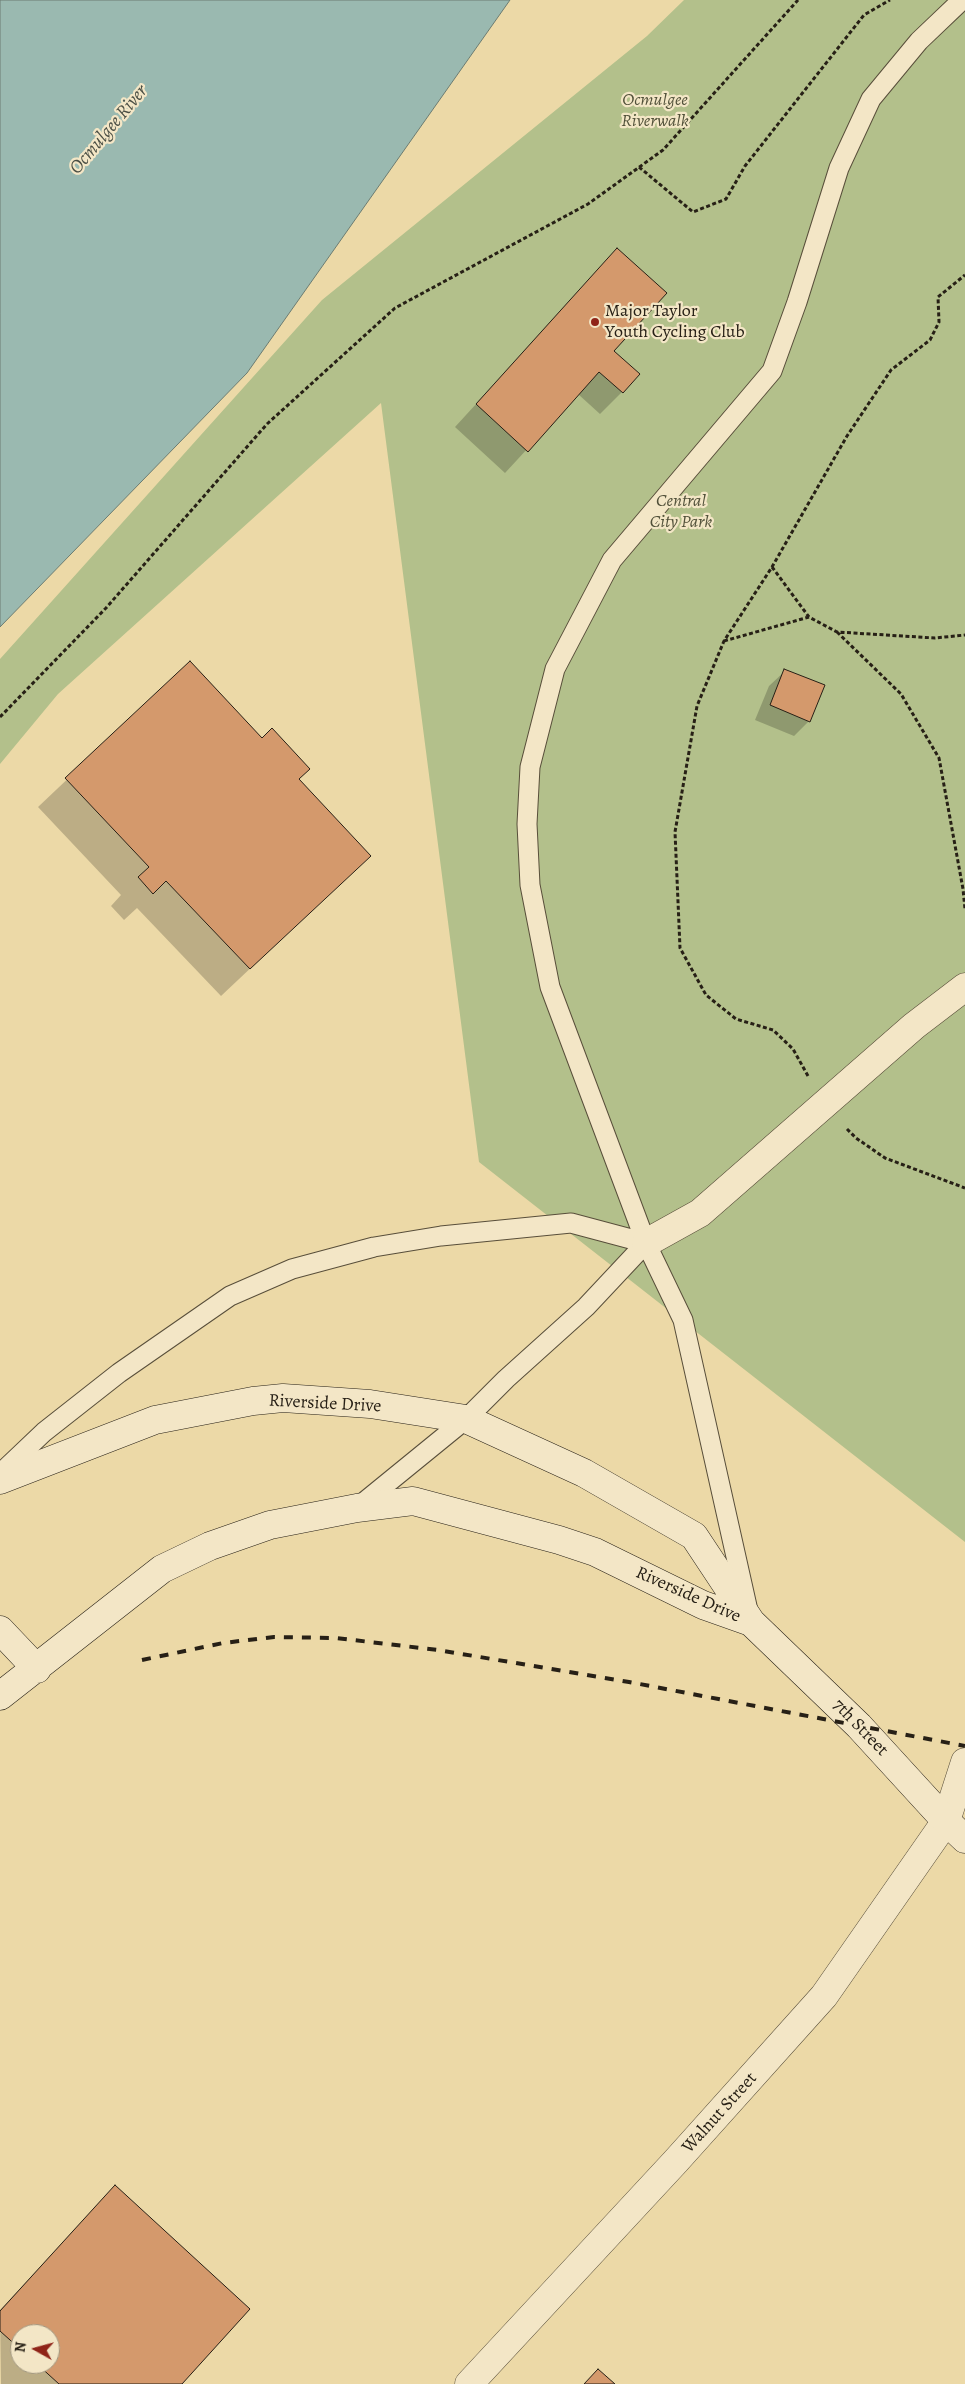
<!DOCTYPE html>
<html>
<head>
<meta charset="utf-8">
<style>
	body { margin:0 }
	#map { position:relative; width:965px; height:2384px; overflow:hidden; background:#ecd9a7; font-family:Alegreya,serif }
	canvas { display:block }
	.north { position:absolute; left:10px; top:2324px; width:50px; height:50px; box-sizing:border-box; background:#f3e6c6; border:1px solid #a19780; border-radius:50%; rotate:277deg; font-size:14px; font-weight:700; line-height:20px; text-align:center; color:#272016 }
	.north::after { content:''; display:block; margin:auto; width:18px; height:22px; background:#8f2418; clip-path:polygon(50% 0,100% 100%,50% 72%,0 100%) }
</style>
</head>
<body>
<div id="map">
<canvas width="965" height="2384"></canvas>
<div class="north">N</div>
</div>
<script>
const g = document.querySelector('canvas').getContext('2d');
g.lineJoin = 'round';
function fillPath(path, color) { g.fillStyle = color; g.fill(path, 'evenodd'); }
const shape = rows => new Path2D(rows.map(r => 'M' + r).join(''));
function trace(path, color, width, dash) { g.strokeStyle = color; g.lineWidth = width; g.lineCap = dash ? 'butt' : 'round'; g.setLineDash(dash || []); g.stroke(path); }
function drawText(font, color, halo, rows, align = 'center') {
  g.font = font + ' Alegreya,serif'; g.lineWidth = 4.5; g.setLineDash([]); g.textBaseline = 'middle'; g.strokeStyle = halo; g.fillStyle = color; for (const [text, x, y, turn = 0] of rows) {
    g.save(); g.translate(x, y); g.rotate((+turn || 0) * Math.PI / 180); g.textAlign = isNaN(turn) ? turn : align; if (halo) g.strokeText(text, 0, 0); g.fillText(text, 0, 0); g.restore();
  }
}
fillPath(shape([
	[684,0,965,0,965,1542,479,1162,381,403,58,694,0,764,0,659,322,300,647,36]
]), '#b3c08b');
const water = shape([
	[0,0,510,0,247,373,0,627,0,0]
]);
fillPath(water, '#9ab9b0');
trace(water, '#6c7c72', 1);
fillPath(shape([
	[617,250,612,351,622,392,600,414,578,394,505,473,455,427],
	[190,663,298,780,341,883,221,996,137,908,124,920,111,906,121,895,38,807],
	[785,671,809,721,794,736,755,720,769,686],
	[115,2186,180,2384,1,2384,0,2310],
	[20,2334,50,2334,50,2364,20,2364]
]), '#0003');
const building = shape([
	[617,248,667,293,614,351,640,374,623,393,599,372,528,452,476,404,617,248],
	[190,661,262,738,272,728,310,769,299,779,371,856,250,969,166,881,153,894,138,877,149,867,65,778,190,661],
	[784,669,825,685,810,722,770,705,784,669],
	[115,2185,250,2309,182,2384,59,2384,37,2364,50,2364,50,2334,20,2334,20,2349,0,2331,0,2311,115,2185],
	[598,2369,615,2384,584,2384,598,2369]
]);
fillPath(building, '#d4996c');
trace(building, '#272016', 1);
const lane = shape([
	[0,1474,44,1432,119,1373,230,1296,292,1269,374,1247,441,1236,571,1223,646,1243,586,1307,506,1379,466,1419,358,1507],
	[747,1606,683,1320,646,1243,550,987,530,885,527,824,530,767,555,669,612,560,772,371,797,302,839,168,871,99,919,41,962,0]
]);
const street = shape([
	[646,1243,700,1213,914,1026,965,987],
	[469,2384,676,2161,824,1996,946,1821,965,1762]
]);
const secondary = shape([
	[0,1480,155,1420,253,1401,283,1398,370,1404,466,1419,584,1473,694,1536,751,1622,859,1726,946,1821,965,1839],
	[0,1630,37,1669],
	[0,1696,162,1569,210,1546,270,1525,357,1508,413,1501,559,1540,595,1552,703,1605,751,1622]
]);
trace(lane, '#584e3a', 21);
trace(street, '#584e3a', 29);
trace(secondary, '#272016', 29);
trace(shape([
	[639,167,693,212,726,199,745,166,864,15,890,0],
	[772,567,809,617,837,632,935,638,965,635],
	[837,632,901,694,939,758,963,889,965,909],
	[724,641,809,617],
	[0,717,106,608,267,424,395,308,588,204,663,150,798,0],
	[808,1076,793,1049,773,1030,736,1019,706,995,680,948,675,832,697,706,724,641,772,567,847,436,891,370,930,340,939,322,938,297,965,275],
	[847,1129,856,1138,885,1158,965,1188]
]), '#272016', 3, [4, 2.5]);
trace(lane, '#f3e6c6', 19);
trace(street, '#f3e6c6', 28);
trace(secondary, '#f3e6c6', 28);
trace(shape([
	[142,1660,223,1643,274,1637,336,1638,438,1650,629,1682,965,1746]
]), '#272016', 4, [9, 9]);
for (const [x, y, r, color] of [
	[595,322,5,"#8f2418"]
]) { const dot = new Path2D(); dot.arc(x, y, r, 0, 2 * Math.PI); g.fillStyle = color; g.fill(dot); trace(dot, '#f3e6c6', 2); }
drawText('italic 18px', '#515039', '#f3e6c6', [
	["Ocmulgee",655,101],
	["Riverwalk",655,122],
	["Central",681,502],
	["City Park",681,523]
]);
drawText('18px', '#272016', '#f3e6c6', [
	["Major Taylor",605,312],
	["Youth Cycling Club",605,333]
], 'left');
drawText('18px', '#272016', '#f3e6c6', [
	["Riverside Drive",325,1404,3],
	["Riverside Drive",688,1595,24],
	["7th Street",860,1728,46],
	["Walnut Street",720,2113,-48]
]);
drawText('italic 19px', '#4a4e44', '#f3e6c6', [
	["Ocmulgee River",109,130,-50]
]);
</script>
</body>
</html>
